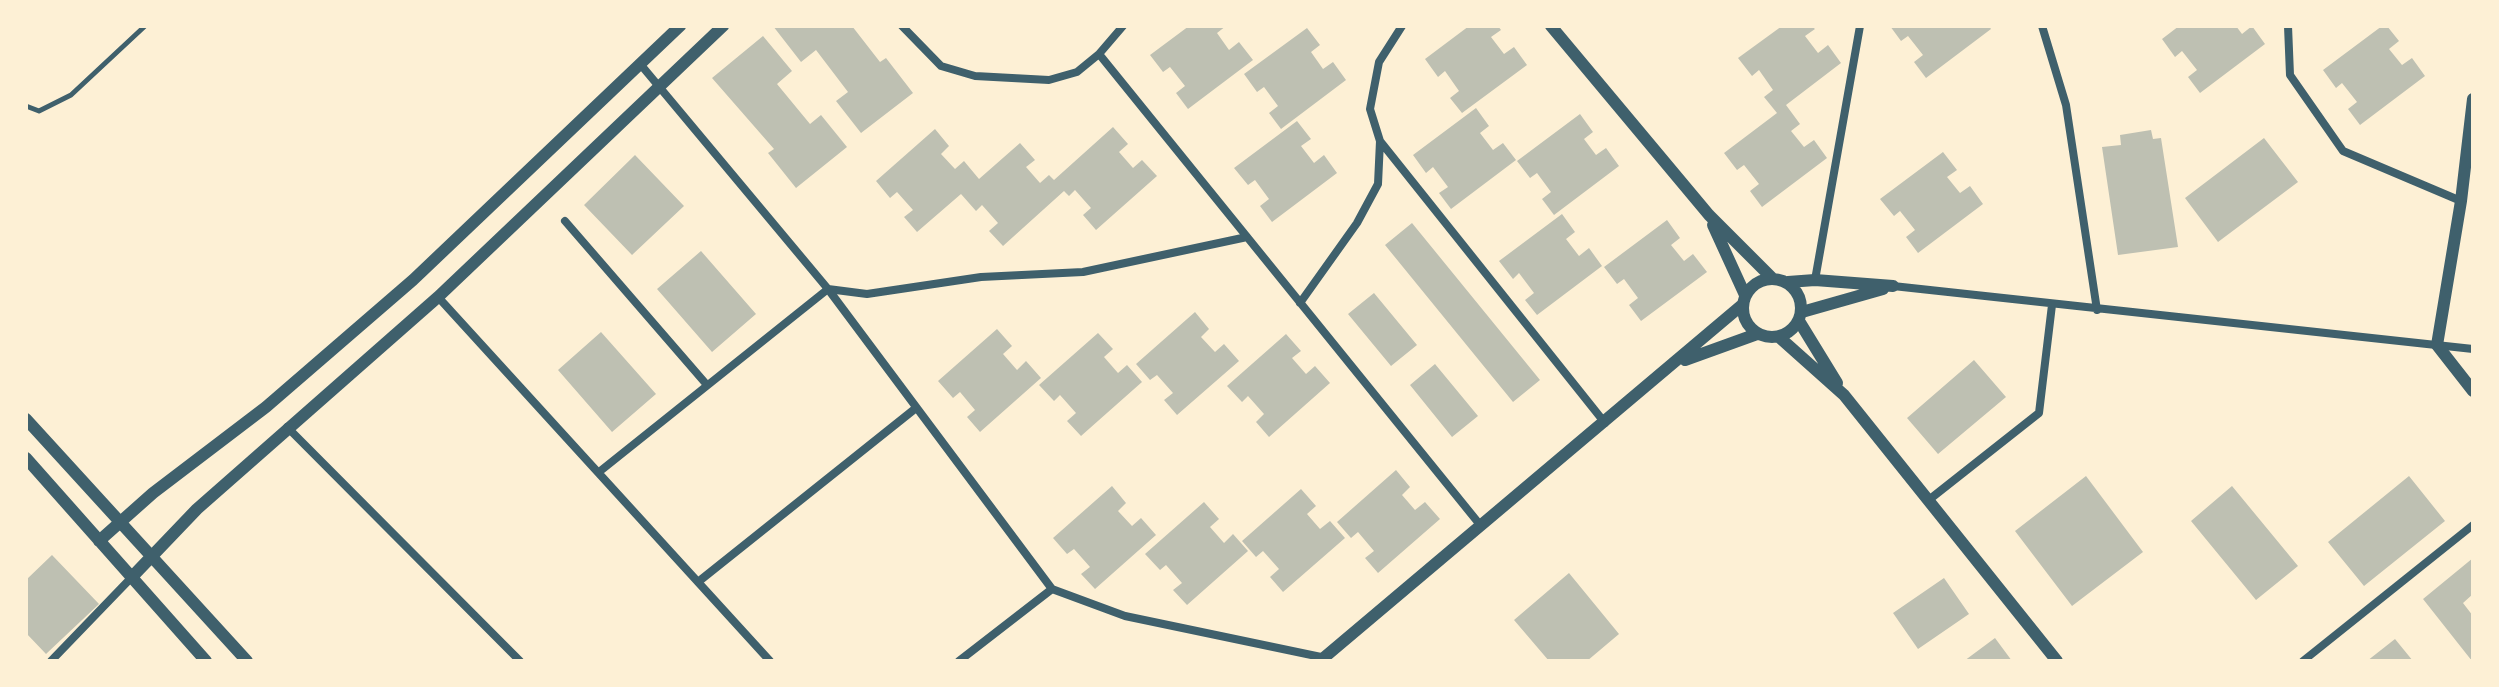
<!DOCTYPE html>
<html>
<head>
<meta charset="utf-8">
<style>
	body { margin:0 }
	#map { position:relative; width:2499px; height:687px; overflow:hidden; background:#fdf0d5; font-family:"Libre Baskerville",serif }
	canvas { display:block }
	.frame { position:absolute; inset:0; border:28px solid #fdf0d5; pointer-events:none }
</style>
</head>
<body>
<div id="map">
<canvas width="2499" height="687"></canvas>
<div class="frame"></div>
</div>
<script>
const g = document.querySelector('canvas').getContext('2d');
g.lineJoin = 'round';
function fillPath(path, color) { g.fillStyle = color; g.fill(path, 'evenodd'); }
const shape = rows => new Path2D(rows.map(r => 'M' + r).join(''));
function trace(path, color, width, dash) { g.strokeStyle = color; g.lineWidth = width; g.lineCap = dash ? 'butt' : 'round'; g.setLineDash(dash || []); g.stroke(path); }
fillPath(shape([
	[773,26,852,26,880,62,886,58,913,93,861,133,836,101,848,92,816,50,801,62],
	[1189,26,1226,26,1217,33,1229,50,1239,42,1253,60,1188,109,1176,93,1185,86,1170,67,1163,72,1150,55],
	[1469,26,1498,26,1501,30,1491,37,1504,54,1514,47,1527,65,1462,113,1450,98,1459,91,1445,71,1438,77,1425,59],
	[1782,26,1812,26,1815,29,1805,36,1818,53,1828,45,1841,63,1786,105,1800,124,1791,131,1804,147,1814,140,1827,158,1762,207,1750,191,1759,184,1744,165,1737,170,1724,153,1777,113,1764,97,1773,90,1759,70,1752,76,1738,58],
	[1890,26,1989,26,1991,29,1926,78,1914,62,1923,55,1908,36,1901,41],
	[2179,26,2236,26,2242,34,2252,26,2265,44,2200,93,2188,77,2197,70,2182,51,2175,57,2162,39],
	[2382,26,2387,26,2399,41,2389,49,2402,65,2412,58,2425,76,2360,125,2348,109,2357,102,2342,83,2336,88,2323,70],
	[1307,28,1320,45,1311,52,1323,69,1333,62,1346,80,1281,129,1269,113,1278,106,1264,87,1257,92,1244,74],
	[763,36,792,71,777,84,810,124,821,115,847,147,796,188,768,153,774,149,712,78],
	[1476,108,1489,126,1480,133,1493,150,1503,143,1516,160,1451,209,1439,193,1448,187,1433,167,1426,173,1413,155],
	[1580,114,1593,132,1584,139,1596,155,1606,148,1619,166,1554,215,1542,199,1551,192,1537,173,1530,178,1517,161],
	[1297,121,1311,139,1301,146,1314,163,1324,155,1337,173,1272,222,1260,206,1269,199,1255,180,1248,185,1234,168],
	[1113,127,1128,144,1119,152,1133,168,1142,160,1157,176,1096,230,1083,215,1091,208,1075,190,1069,196,1064,191,1003,246,989,231,998,223,982,205,976,211,961,194,917,232,904,217,913,210,897,192,890,198,876,181,935,129,949,146,941,154,955,169,964,161,979,179,1020,143,1035,160,1026,167,1040,183,1049,175,1054,180],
	[2151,130,2153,139,2161,138,2178,247,2118,255,2102,147,2121,145,2120,135],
	[2264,138,2298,182,2218,242,2185,198],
	[1943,152,1957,170,1947,177,1960,193,1970,186,1983,204,1918,253,1906,237,1915,230,1900,211,1894,216,1880,199],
	[635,155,684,206,632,255,584,205],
	[1562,214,1575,232,1566,239,1579,256,1589,248,1602,266,1537,315,1525,300,1534,293,1519,273,1513,279,1499,261],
	[1667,220,1680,238,1671,245,1684,261,1693,254,1707,272,1641,321,1629,305,1638,298,1624,279,1617,284,1604,267],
	[1412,223,1540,380,1513,402,1385,245],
	[701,251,756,314,712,352,657,289],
	[1374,293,1417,345,1391,366,1348,314],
	[1195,312,1209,329,1201,337,1215,352,1224,344,1239,361,1177,415,1164,400,1173,393,1157,375,1150,380,1136,364],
	[997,329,1012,346,1003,354,1017,370,1026,361,1041,378,980,432,967,417,975,410,960,392,953,398,938,381],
	[601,332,656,394,612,432,558,370],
	[1098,333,1113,349,1104,357,1118,373,1127,365,1142,382,1081,436,1067,421,1076,413,1060,395,1054,401,1039,385],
	[1286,334,1301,351,1292,358,1306,374,1315,366,1330,383,1269,437,1256,422,1264,414,1248,396,1242,402,1227,386],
	[1974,360,2006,397,1938,454,1907,418],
	[1435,364,1478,416,1452,437,1410,385],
	[1396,470,1410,487,1402,495,1415,510,1425,502,1440,519,1378,573,1365,558,1374,551,1358,532,1351,538,1337,522],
	[2086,476,2143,552,2072,606,2015,531],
	[2409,476,2445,521,2364,586,2328,542],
	[1112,486,1126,503,1118,511,1132,526,1141,518,1156,535,1095,589,1081,574,1090,567,1074,549,1067,554,1053,538],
	[2232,486,2298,566,2256,600,2191,521],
	[1301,489,1316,506,1307,514,1320,529,1330,521,1345,538,1283,592,1270,577,1279,569,1263,551,1256,557,1242,541],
	[1204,502,1219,519,1210,527,1224,543,1233,534,1248,551,1187,605,1173,590,1182,583,1166,565,1160,570,1145,554],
	[52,555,99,604,46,654,26,633,26,580],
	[2473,558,2473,594,2463,603,2473,616,2472,661,2423,599],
	[1569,573,1619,634,1587,661,1549,661,1514,620],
	[1944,578,1969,614,1918,649,1893,613],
	[1995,638,2012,661,1964,661],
	[2395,639,2413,661,2367,661]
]), '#bec0b2');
trace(shape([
	[26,106,39,111,71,95,145,26]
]), '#3f606c', 5);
trace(shape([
	[902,26,941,66,975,76,1049,80,1077,72,1099,54,1481,526],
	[2042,26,2066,105,2097,310],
	[2288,26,2290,75,2343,151,2461,201],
	[1099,54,1123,26],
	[641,65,828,289,1052,589,1125,616,1321,657],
	[1380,141,1605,423],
	[565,221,707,385],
	[1815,280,1860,26],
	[1893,286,2473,349],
	[438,297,770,661],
	[1300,303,1357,223,1378,184,1380,141,1370,109,1379,62,1402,26],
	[287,427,520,661],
	[599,472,828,289,867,294,981,277,1083,272,1247,237],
	[1930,499,2039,413,2052,305],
	[698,582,916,408],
	[51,661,131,578],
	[959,661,1052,589],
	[2303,661,2473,525]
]), '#3f606c', 8);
trace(shape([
	[1551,26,1709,215,1772,278],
	[2473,99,2461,201,2437,345,2473,391],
	[1713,225,1745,295],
	'1743 308a29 29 0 1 1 58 0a29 29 0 1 1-58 0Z',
	[1788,282,1815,280,1893,286],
	[1802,312,1883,289],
	[1799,321,1837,383],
	[1779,337,1844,395,2057,661],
	[1685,360,1757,334],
	[26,419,247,661],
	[26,458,206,661],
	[99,541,153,493,266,407,413,280,680,26],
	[131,578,197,509,438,297,723,26],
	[1320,661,1742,305]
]), '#3f606c', 12);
</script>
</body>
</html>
